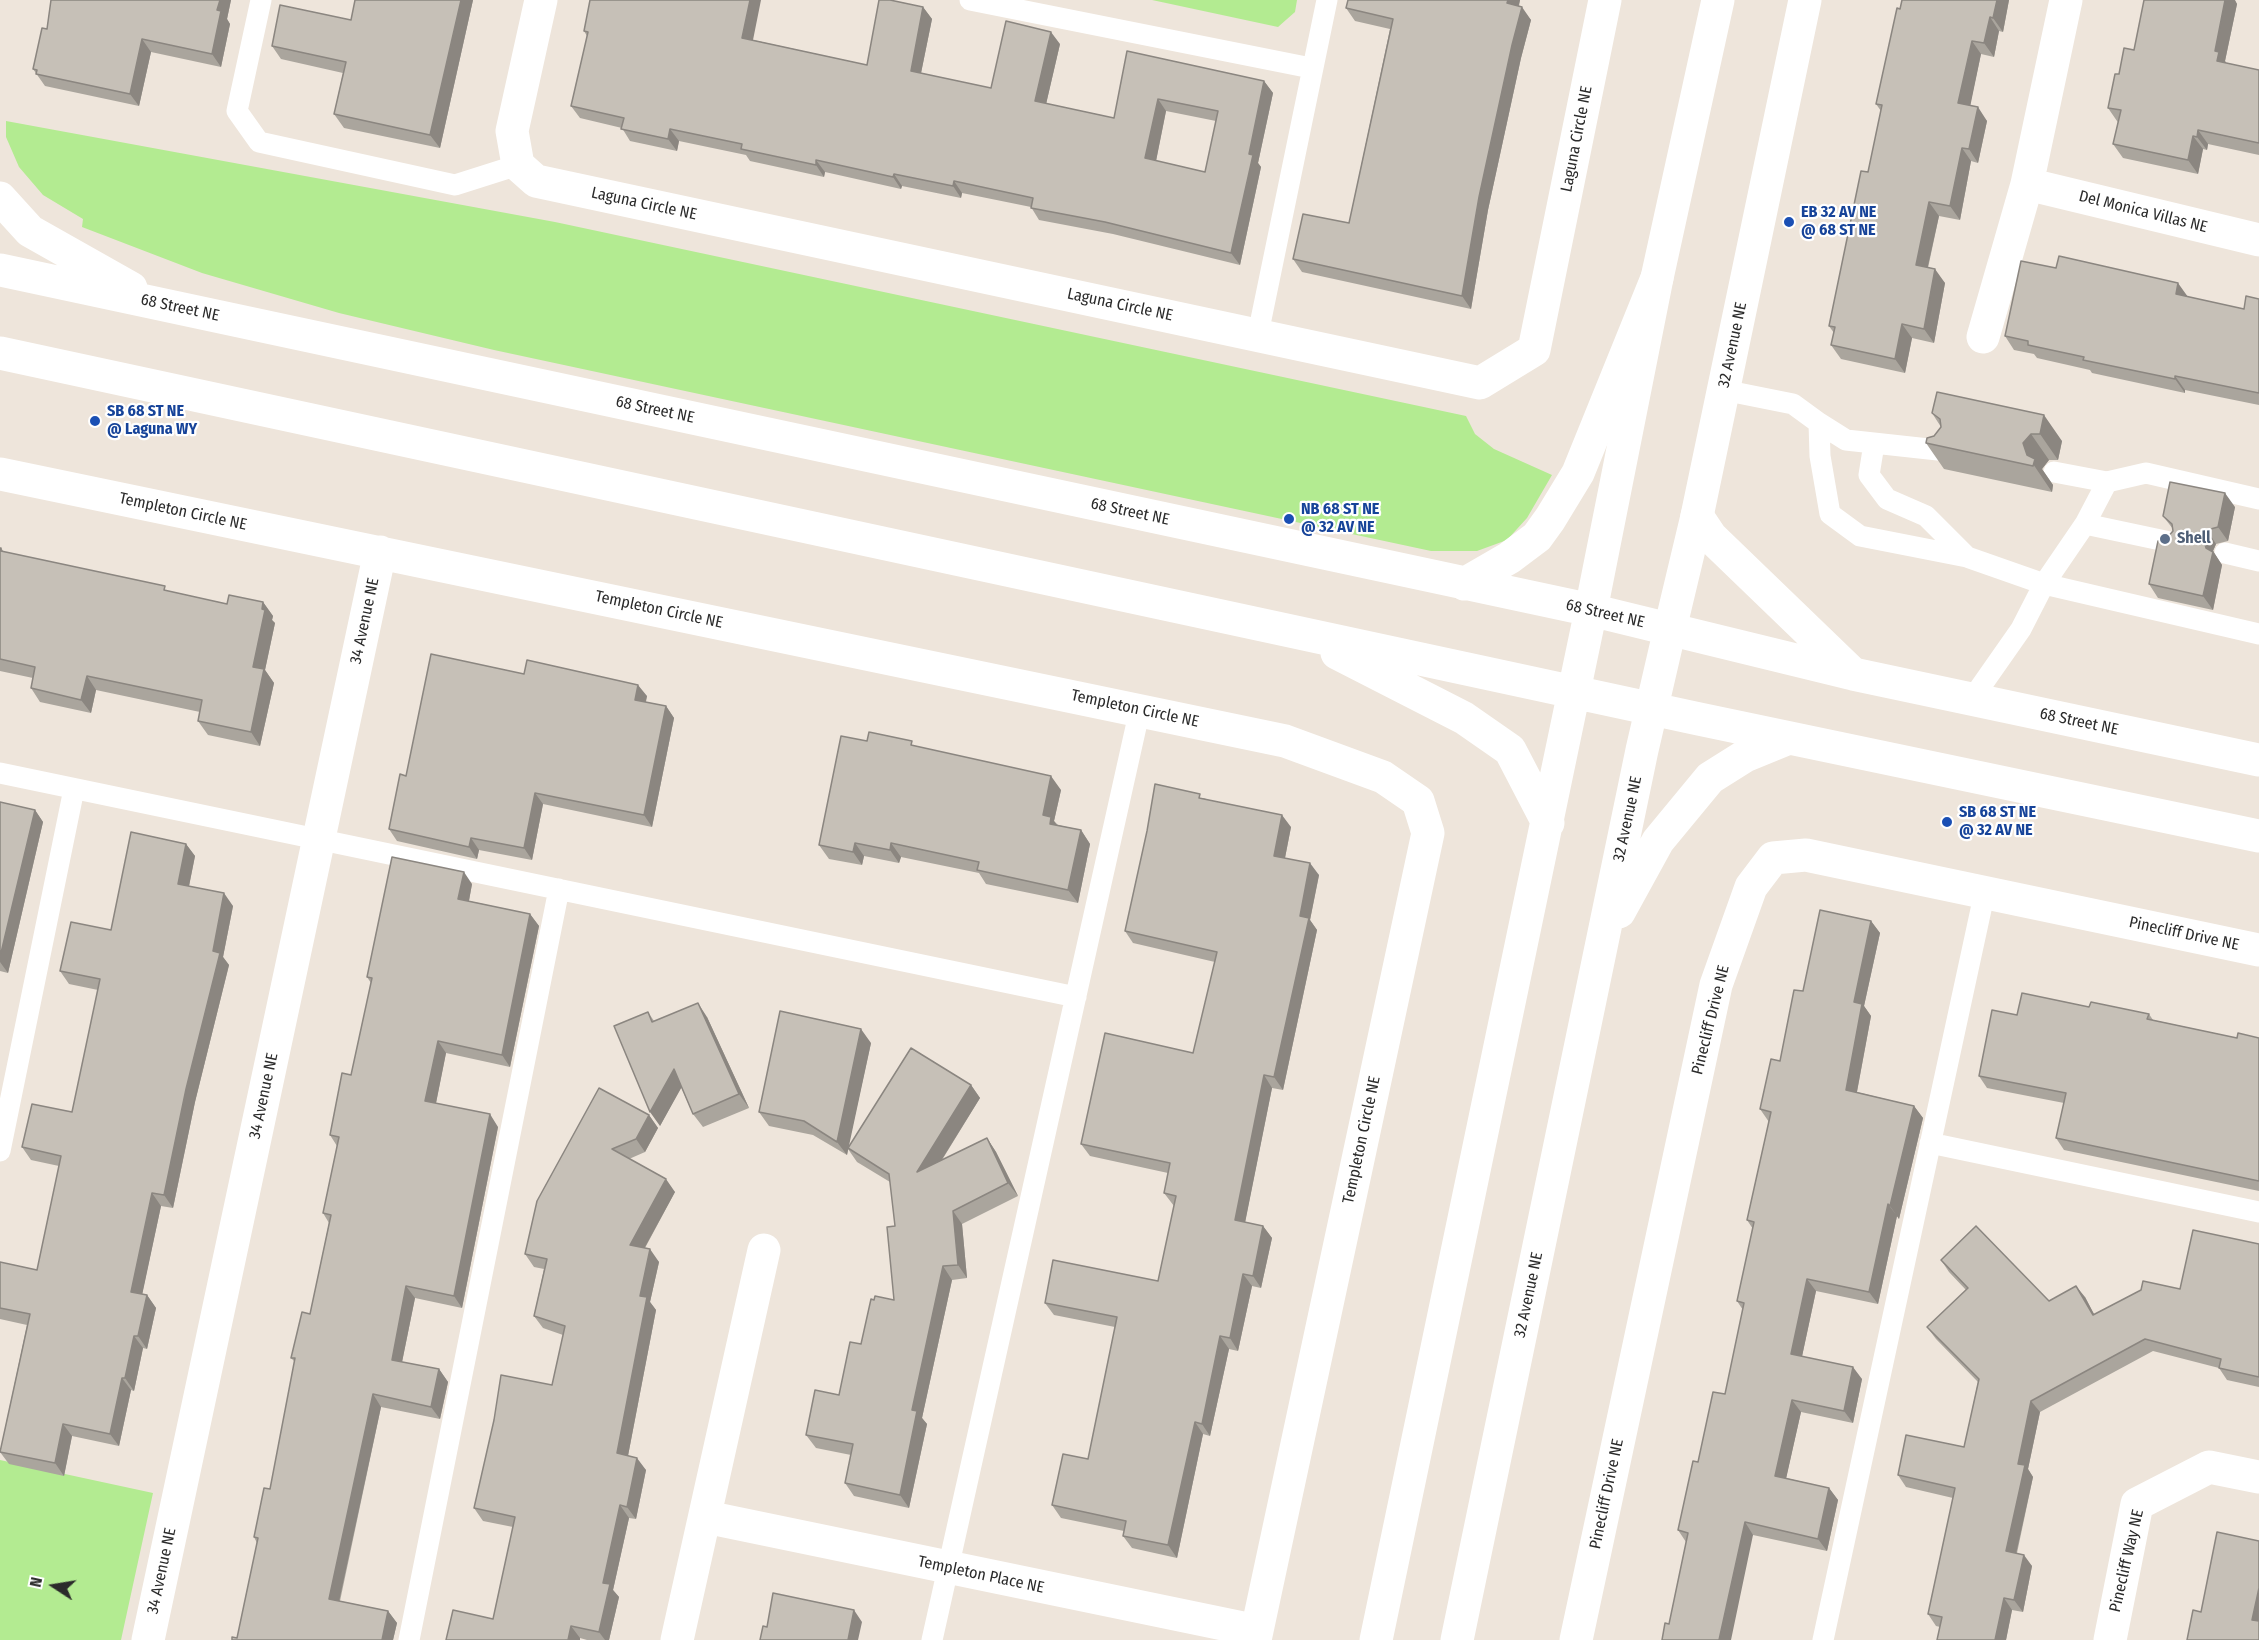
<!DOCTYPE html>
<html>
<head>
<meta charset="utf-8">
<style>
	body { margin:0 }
	#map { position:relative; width:2259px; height:1640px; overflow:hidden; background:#eee5db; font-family:"Fira Sans Condensed",sans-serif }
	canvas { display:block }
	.north { position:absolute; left:24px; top:1556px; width:60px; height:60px; -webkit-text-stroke:4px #fff; paint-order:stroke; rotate:282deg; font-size:16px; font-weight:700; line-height:24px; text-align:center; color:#2b2b2b }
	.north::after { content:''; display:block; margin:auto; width:21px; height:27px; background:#2b2b2b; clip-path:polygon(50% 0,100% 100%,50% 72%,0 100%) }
</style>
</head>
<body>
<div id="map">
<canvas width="2259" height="1640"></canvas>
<div class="north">N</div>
</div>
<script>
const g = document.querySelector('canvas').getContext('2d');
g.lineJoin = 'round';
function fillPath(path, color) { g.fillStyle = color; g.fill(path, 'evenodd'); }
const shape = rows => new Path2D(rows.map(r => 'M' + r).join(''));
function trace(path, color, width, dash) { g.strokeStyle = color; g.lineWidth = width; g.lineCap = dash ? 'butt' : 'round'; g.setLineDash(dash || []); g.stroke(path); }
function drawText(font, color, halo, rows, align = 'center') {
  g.font = font + ' "Fira Sans Condensed",sans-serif'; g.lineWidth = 4.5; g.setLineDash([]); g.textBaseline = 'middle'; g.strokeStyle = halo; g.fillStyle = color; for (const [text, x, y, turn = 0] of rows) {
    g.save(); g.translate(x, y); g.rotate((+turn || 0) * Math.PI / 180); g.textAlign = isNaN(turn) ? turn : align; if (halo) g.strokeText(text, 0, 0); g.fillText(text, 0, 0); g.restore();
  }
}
fillPath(shape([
	[1152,0,1297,0,1295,12,1278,27],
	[6,121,555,222,1466,416,1475,434,1494,449,1552,475,1527,518,1507,540,1477,551,1431,551,494,350,339,313,202,273,82,227,83,219,43,195,19,167,6,137],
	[0,1460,153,1493,121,1640,0,1640]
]), '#b3eb91');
trace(shape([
	[261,0,237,111,259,142,455,185,518,165],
	[970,0,1311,68],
	[1258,334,1327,0],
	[1723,390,1793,404,1819,423,1820,456,1830,514,1860,536,1967,557,2044,584,2259,634],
	[1819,423,1846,440,1947,451],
	[1874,444,1869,475,1887,499,1926,516,1967,557],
	[2054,472,2107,482],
	[2085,524,2107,482,2146,473,2259,499],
	[2225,553,2259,561],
	[1972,699,2021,629,2044,584,2085,524,2170,542],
	[0,773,1076,997],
	[1930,1143,2259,1212],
	[0,1151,74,789],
	[409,1640,559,889],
	[932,1640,1140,709],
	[1823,1640,1985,891]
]), '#fff', 21);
trace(shape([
	[541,0,512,131,518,165,536,181,1480,383,1534,350,1605,0],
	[2027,184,2259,240],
	[1983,337,2027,184,2066,0],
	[0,474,1285,741,1383,777,1418,801,1428,833,1255,1640],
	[706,1517,1257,1631],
	[148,1640,380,552],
	[677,1640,764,1250],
	[1576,1640,1716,985,1751,887,1773,858,1806,855,2259,950],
	[2110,1640,2137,1504,2209,1467,2259,1477]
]), '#fff', 33);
trace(shape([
	[1591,610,1657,278,1718,0],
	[1670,629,1697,516,1805,0]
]), '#fff', 33);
trace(shape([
	[0,198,30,231,131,288],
	[0,270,1591,610,1853,674,2259,760],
	[0,353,1699,719,2259,836],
	[1697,516,1711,537,1852,673],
	[1464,584,1509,558,1537,537,1550,519,1578,473,1657,278],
	[1337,653,1464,718,1510,750,1548,823],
	[1619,912,1658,841,1710,778,1745,756,1789,738],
	[1376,1640,1591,610],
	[1457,1640,1642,750,1670,629]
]), '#fff', 33);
fillPath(shape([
	[51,0,231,0,227,19,230,24,221,67,151,52,139,106,45,86,33,69,47,29],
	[355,0,473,0,440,148,344,128,334,114,343,73,281,59,272,46,351,20],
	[1348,0,1520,0,1519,6,1531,20,1521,58,1488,210,1471,309,1302,272,1293,259,1349,223,1390,29,1355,21,1346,8],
	[1902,0,2009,0,2003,32,1999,31,1994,57,1981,54,1970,105,1987,121,1978,163,1971,161,1960,220,1939,216,1928,268,1945,283,1934,343,1912,338,1905,373,1841,359,1831,345,1834,333,1829,326,1868,172,1881,111,1876,104],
	[2235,1,2237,4,2225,61,2226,63,2259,70,2259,155,2208,144,2207,150,2203,149,2198,174,2123,158,2113,144,2118,122,2117,121,2108,108,2119,74,2134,50],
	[923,7,932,19,921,73,991,88,1060,44,1046,104,1114,118,1127,51,1264,81,1273,93,1258,163,1261,167,1240,265,1113,234,1039,220,1031,207,962,193,961,198,902,186,901,189,825,172,824,177,750,161,746,155,679,141,677,151,630,141,622,128,580,118,571,106,587,36,584,31,753,40,867,65],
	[1166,111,1216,121,1205,172,1156,161],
	[2056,268,2244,309,2259,299,2259,405,2185,390,2185,393,2092,373,2090,370,2037,358,2034,354,2014,350,2005,336],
	[1937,392,2062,441,2058,460,2049,460,2042,469,2053,485,2052,492,1944,469,1926,443,1934,436,1941,427,1932,413],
	[2235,507,2228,541,2216,544,2213,551,2222,565,2213,610,2158,598,2149,584,2173,531,2173,529,2163,516],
	[0,548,1,548,4,552,168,591,227,604,263,602,273,616,272,620,275,623,265,670,274,683,260,746,208,735,198,721,200,712,96,690,91,713,40,702,31,688,33,678,0,671],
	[524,674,647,696,646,702,666,706,674,718,652,827,543,804,532,860,479,850,477,859,397,841,389,829,406,776],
	[867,741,916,746,1061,790,1054,821,1058,825,1081,830,1090,844,1078,903,986,884,979,873,901,857,899,863,864,856,862,865,829,859,819,845],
	[1203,798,1291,827,1285,858,1319,875,1310,920,1317,930,1283,1090,1272,1088,1245,1222,1263,1226,1272,1238,1261,1288,1252,1286,1238,1351,1229,1349,1210,1436,1203,1434,1177,1558,1132,1548,1123,1536,1124,1531,1061,1518,1052,1505,1088,1459,1115,1327,1054,1315,1045,1303,1158,1281,1174,1206,1164,1193,1168,1173,1090,1156,1081,1144,1193,1053,1215,962,1133,943,1125,931],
	[0,802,35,810,43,822,8,973,0,971],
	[186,844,195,856,189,886,233,906,223,957,229,965,195,1102,173,1208,161,1206,142,1294,147,1295,156,1308,147,1349,143,1348,134,1391,131,1390,119,1446,72,1436,64,1476,9,1464,0,1452,27,1325,0,1319,0,1262,37,1270,59,1166,31,1160,22,1147,72,1112,98,990,69,984,60,971,111,930],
	[472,884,469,901,530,914,539,926,510,1067,446,1053,436,1103,498,1127,462,1308,415,1298,402,1362,439,1369,448,1382,440,1419,381,1407,340,1601,388,1611,397,1623,393,1640,232,1640,237,1638,257,1543,254,1537,270,1489,295,1362,291,1358,310,1314,329,1223,323,1213,337,1146,330,1135,351,1075,371,983,367,977],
	[1871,921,1880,933,1864,1006,1871,1016,1857,1092,1914,1106,1923,1118,1899,1219,1897,1216,1878,1304,1816,1291,1802,1356,1862,1379,1853,1423,1801,1412,1786,1478,1829,1488,1838,1500,1827,1551,1753,1535,1669,1624,1686,1542,1678,1530,1698,1462,1725,1394,1743,1310,1737,1301,1753,1229,1747,1220,1769,1122,1760,1109,1780,1061,1803,991],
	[2089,1007,2149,1014,2153,1020,2237,1038,2259,1038,2259,1191,2064,1150,2056,1138,2064,1103,1987,1088,1979,1076,2017,1015],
	[648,1012,654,1021,707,1017,749,1108,703,1127,693,1114,681,1087,660,1126],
	[871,1043,848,1147,971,1085,980,1098,942,1160,987,1138,996,1152,1018,1196,962,1224,967,1278,952,1280,922,1418,927,1424,909,1508,854,1496,845,1483,851,1455,816,1448,806,1435,839,1395,861,1344,874,1300,894,1300,895,1226,890,1182,857,1162,848,1149,847,1155,813,1135,769,1126,759,1112],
	[649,1115,658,1128,645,1152,629,1159,675,1192,645,1248,659,1262,650,1302,656,1310,628,1456,646,1470,636,1519,629,1518,613,1590,619,1597,609,1640,587,1640,580,1638,580,1640,446,1640,493,1619,513,1527,483,1521,474,1508,552,1385,563,1335,543,1328,534,1316,544,1269,534,1267,525,1254,537,1201],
	[2259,1244,2259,1387,2227,1380,2219,1368,2153,1351,2040,1412,2028,1469,2033,1477,2017,1553,2032,1566,2023,1612,2012,1610,2006,1640,1937,1640,1940,1627,1936,1626,1928,1614,1953,1498,1906,1487,1898,1475,1964,1447,1978,1382,1936,1339,1927,1327,1966,1290,1949,1272,1941,1260,2049,1301,2085,1297,2094,1315,2180,1289]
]), '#aaa59d');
fillPath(shape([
	[220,0,231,0,227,19,230,24,221,67,212,54,217,10],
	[461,0,473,0,440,148,430,135],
	[750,0,761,0,751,50,742,38],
	[1508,0,1520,0,1516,16,1507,3],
	[1997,0,2009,0,2003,32,1993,18],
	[2225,0,2235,0,2237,4,2225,61,2228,66,2217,61,2215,51],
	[923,7,932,19,919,83,911,71],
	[1522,7,1531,20,1521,58,1488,210,1471,309,1462,296,1479,197,1512,45],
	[1990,17,1999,31,1994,57,1984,43],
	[1051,32,1060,44,1044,113,1035,101],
	[142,39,151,52,139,106,130,94],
	[1972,41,1981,54,1968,117,1958,103],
	[1264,81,1273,93,1258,163,1261,167,1240,265,1231,253,1249,154],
	[1158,99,1166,111,1154,171,1145,158],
	[1978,107,1987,121,1978,163,1969,149],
	[670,129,679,141,677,151,668,139],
	[2198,130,2208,144,2207,150,2197,137],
	[2193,136,2203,149,2198,174,2188,160],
	[1962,148,1971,161,1960,220,1950,206],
	[816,160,825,172,824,177,816,165],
	[894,174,902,186,901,189,893,177],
	[954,181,962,193,961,198,953,186],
	[1929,202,1939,216,1925,279,1916,265],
	[1935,269,1945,283,1934,343,1924,329],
	[2178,283,2188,297,2176,294],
	[1902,324,1912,338,1905,373,1895,359],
	[2175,376,2185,390,2185,393,2175,379],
	[2044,415,2062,441,2058,460,2040,434],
	[2031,434,2049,460,2042,469,2053,485,2052,492,2027,455,2023,443],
	[2225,493,2235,507,2228,541,2218,527],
	[2207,530,2216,544,2213,551,2222,565,2213,610,2203,596,2206,548,2203,537],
	[263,602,273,616,272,620,275,623,265,670,274,683,260,746,251,732,253,667],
	[87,676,96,690,91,713,81,700],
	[638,685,647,696,643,712,635,700],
	[666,706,674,718,652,827,644,815],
	[1051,776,1061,790,1054,821,1061,831,1060,838,1043,815],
	[535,793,543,804,532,860,524,848],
	[35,810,43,822,8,973,0,962,0,957],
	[1282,815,1291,827,1283,868,1274,856],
	[1081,830,1090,844,1078,903,1068,890],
	[471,838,479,850,477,859,469,847],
	[855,843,864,856,862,865,853,852],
	[891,843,901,857,899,863,890,850],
	[186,844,195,856,187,896,178,884],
	[1310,863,1319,875,1310,920,1317,930,1283,1090,1274,1077,1300,916],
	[464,872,472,884,467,911,458,899],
	[224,893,233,906,223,957,229,965,195,1102,173,1208,164,1195],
	[530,914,539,926,510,1067,502,1055],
	[1871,921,1880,933,1864,1006,1871,1016,1855,1102,1846,1090,1854,1002],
	[698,1003,707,1017,749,1108,739,1094],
	[861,1029,871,1043,847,1155,837,1142],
	[438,1041,446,1053,434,1113,425,1101],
	[674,1069,684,1083,660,1126,650,1112],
	[1264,1075,1272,1088,1243,1233,1235,1220],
	[971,1085,980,1098,926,1185,917,1172],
	[1914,1106,1923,1118,1899,1219,1890,1206],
	[490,1114,498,1127,462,1308,454,1296],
	[649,1115,658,1128,645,1152,636,1139],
	[987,1138,996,1152,1018,1196,1008,1183],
	[666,1179,675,1192,639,1258,630,1245],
	[152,1193,161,1206,140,1305,131,1292],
	[1888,1204,1897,1216,1878,1304,1869,1292],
	[953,1211,962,1224,967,1278,958,1265],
	[1263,1226,1272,1238,1261,1288,1253,1276],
	[650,1249,659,1262,650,1302,656,1310,626,1466,617,1453,640,1296],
	[943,1266,952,1280,922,1418,927,1424,909,1508,900,1495,912,1410],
	[1243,1274,1252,1286,1238,1351,1230,1338],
	[1807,1279,1816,1291,1800,1366,1791,1354],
	[406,1286,415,1298,400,1372,392,1360],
	[2076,1286,2085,1297,2101,1327,2093,1315],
	[147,1295,156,1308,147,1349,138,1336],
	[134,1336,143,1348,134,1391,125,1378],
	[1220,1336,1229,1349,1210,1436,1202,1424],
	[1853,1367,1862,1379,1853,1423,1844,1411],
	[439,1369,448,1382,440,1419,431,1407],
	[122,1378,131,1390,119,1446,110,1434],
	[373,1394,381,1407,337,1611,329,1599],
	[1792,1400,1801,1412,1784,1488,1775,1476],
	[2031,1401,2040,1412,2028,1469,2033,1477,2014,1563,2006,1551,2018,1464],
	[1195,1422,1203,1434,1177,1558,1168,1545],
	[63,1424,72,1436,64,1476,55,1463],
	[637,1458,646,1470,636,1519,627,1507],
	[1829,1488,1838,1500,1827,1551,1818,1539],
	[620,1505,629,1518,613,1590,619,1597,609,1640,605,1640,599,1632,603,1583],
	[1745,1522,1753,1535,1731,1640,1719,1640],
	[2024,1555,2032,1566,2023,1612,2014,1600],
	[2259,1588,2259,1629,2252,1620],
	[2004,1598,2012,1610,2006,1640,1995,1640],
	[854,1610,862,1622,858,1640,848,1640],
	[388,1611,397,1623,393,1640,382,1640],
	[571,1626,580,1638,580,1640,568,1640]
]), '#8b8680');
const building = shape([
	[51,0,220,0,217,10,221,11,212,54,142,39,130,94,36,74,37,70,33,69,42,28,47,29,51,0],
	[355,0,461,0,430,135,334,114,346,62,272,46,280,5,351,20,355,0],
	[590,0,750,0,742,38,867,65,879,0,890,0,923,7,911,71,991,88,1006,21,1051,32,1035,101,1114,118,1127,51,1264,81,1249,154,1253,155,1231,253,1105,222,1031,208,1033,198,954,181,953,186,894,174,893,177,816,160,816,165,741,149,742,144,670,129,668,139,621,129,624,118,571,106,588,32,584,31,590,0],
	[1158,99,1218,111,1205,172,1145,158,1158,99],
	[1348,0,1508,0,1507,3,1522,7,1512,45,1479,197,1462,296,1293,259,1303,214,1349,223,1393,19,1346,8,1348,0],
	[1902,0,1997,0,1993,18,1990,17,1984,43,1972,41,1958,103,1978,107,1969,149,1962,148,1950,206,1929,202,1916,265,1935,269,1924,329,1902,324,1895,359,1831,345,1835,327,1829,326,1861,171,1868,172,1882,105,1876,104,1897,8,1900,9,1902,0],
	[2144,0,2225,0,2215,51,2219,52,2217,61,2259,70,2259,143,2198,130,2197,137,2193,136,2188,160,2113,144,2121,110,2108,108,2115,74,2119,74,2124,48,2134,50,2144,0],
	[2059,256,2178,283,2176,294,2244,309,2246,296,2259,299,2259,393,2175,376,2175,379,2083,360,2084,357,2028,345,2028,341,2005,336,2021,261,2056,268,2059,256],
	[1937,392,2044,415,2040,434,2031,434,2023,443,2027,455,2035,459,2033,466,1926,443,1927,438,1934,436,1941,427,1940,419,1932,413,1937,392],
	[2170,482,2225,493,2218,527,2207,530,2203,537,2206,548,2213,552,2203,596,2149,584,2158,541,2165,540,2173,531,2172,524,2163,516,2170,482],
	[0,548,1,548,1,551,165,586,164,590,227,604,229,595,263,602,262,609,265,610,253,667,264,669,251,732,198,721,202,700,87,676,81,700,31,688,35,667,0,659,0,548],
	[431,654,524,674,527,660,638,685,635,700,666,706,644,815,535,793,524,848,471,838,469,847,389,829,400,774,406,776,431,654],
	[869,732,912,741,911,745,1051,776,1043,815,1051,817,1050,824,1081,830,1068,890,977,870,979,862,891,843,890,850,855,843,853,852,819,845,841,736,867,741,869,732],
	[1155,784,1200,794,1199,798,1282,815,1274,856,1310,863,1300,916,1309,918,1274,1077,1264,1075,1235,1220,1263,1226,1253,1276,1243,1274,1230,1338,1220,1336,1202,1424,1195,1422,1168,1545,1123,1536,1126,1521,1052,1505,1063,1454,1088,1459,1117,1317,1045,1303,1053,1260,1158,1281,1176,1196,1164,1193,1170,1163,1081,1144,1105,1033,1193,1053,1217,952,1125,931,1147,831,1155,784],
	[0,802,35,810,0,957,0,802],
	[131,832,186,844,178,884,224,893,213,951,220,953,186,1089,164,1195,152,1193,131,1292,147,1295,138,1336,134,1336,125,1378,122,1378,110,1434,63,1424,55,1463,0,1452,30,1314,0,1308,0,1262,37,1270,61,1156,22,1147,32,1104,72,1112,100,979,60,971,71,922,111,930,131,832],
	[392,857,464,872,458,899,530,914,502,1055,438,1041,425,1101,490,1114,454,1296,406,1286,392,1360,439,1369,431,1407,373,1394,329,1599,388,1611,382,1640,232,1640,232,1637,237,1638,258,1538,254,1537,264,1488,270,1489,295,1358,291,1358,302,1312,310,1314,331,1215,323,1213,339,1137,330,1135,342,1073,351,1075,372,978,367,977,392,857],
	[1820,910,1871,921,1854,1002,1862,1004,1846,1090,1914,1106,1890,1206,1888,1204,1869,1292,1807,1279,1791,1354,1853,1367,1844,1411,1792,1400,1775,1476,1829,1488,1818,1539,1745,1522,1719,1640,1662,1640,1665,1623,1669,1624,1688,1533,1678,1530,1693,1461,1698,1462,1713,1392,1725,1394,1744,1303,1737,1301,1754,1222,1747,1220,1771,1112,1760,1109,1771,1059,1780,1061,1794,990,1803,991,1820,910],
	[2022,993,2089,1007,2091,1002,2149,1014,2147,1019,2237,1038,2238,1033,2259,1038,2259,1181,2056,1138,2066,1093,1979,1076,1992,1010,2017,1015,2022,993],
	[698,1003,739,1094,693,1114,674,1069,650,1112,614,1026,648,1012,652,1022,698,1003],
	[780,1011,861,1029,837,1142,804,1121,759,1112,780,1011],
	[911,1048,971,1085,917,1172,987,1138,1008,1183,953,1211,958,1265,943,1266,912,1410,917,1411,900,1495,845,1483,853,1444,806,1435,815,1390,839,1395,850,1342,861,1344,871,1299,874,1300,875,1296,894,1300,887,1227,895,1226,889,1174,848,1148,911,1048],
	[599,1088,649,1115,636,1139,612,1149,666,1179,630,1245,650,1249,640,1296,647,1297,617,1453,637,1458,627,1507,620,1505,603,1583,610,1584,599,1632,571,1626,568,1640,446,1640,453,1610,493,1619,515,1517,474,1508,494,1420,501,1375,552,1385,565,1326,534,1316,547,1259,525,1254,537,1201,599,1088],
	[1976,1226,2049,1301,2076,1286,2093,1315,2141,1290,2143,1281,2180,1289,2193,1230,2259,1244,2259,1377,2219,1368,2221,1359,2145,1339,2031,1401,2018,1464,2025,1465,2006,1551,2024,1555,2014,1600,2004,1598,1995,1640,1937,1640,1942,1617,1928,1614,1955,1488,1898,1475,1906,1435,1964,1447,1979,1379,1927,1327,1968,1288,1941,1260,1976,1226],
	[2217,1532,2259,1541,2259,1588,2252,1620,2259,1621,2259,1640,2187,1640,2193,1610,2201,1612,2217,1532],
	[773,1593,854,1610,848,1640,760,1640,763,1626,767,1627,773,1593]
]);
fillPath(building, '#c6c0b7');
trace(building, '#8b8680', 1.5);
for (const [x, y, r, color] of [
	[1789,222,6,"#1a4fb4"],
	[95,421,6,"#1a4fb4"],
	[1289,519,6,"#1a4fb4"],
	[2165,539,6,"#5c6f8a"],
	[1947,822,6,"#1a4fb4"]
]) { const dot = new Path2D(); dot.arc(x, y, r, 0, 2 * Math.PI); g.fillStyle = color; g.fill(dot); trace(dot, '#fff', 2); }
drawText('16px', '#2b2b2b', '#fff', [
	["Laguna Circle NE",1577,139,-79],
	["Laguna Circle NE",644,204,12],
	["Del Monica Villas NE",2143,212,14],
	["Laguna Circle NE",1120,305,12],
	["68 Street NE",180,308,12],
	["32 Avenue NE",1733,345,-78],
	["68 Street NE",655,410,12],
	["Templeton Circle NE",183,512,12],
	["68 Street NE",1130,512,12],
	["Templeton Circle NE",659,610,12],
	["68 Street NE",1605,614,13],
	["34 Avenue NE",365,621,-78],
	["Templeton Circle NE",1135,709,12],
	["68 Street NE",2079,722,12],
	["32 Avenue NE",1628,819,-78],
	["Pinecliff Drive NE",2184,934,12],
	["Pinecliff Drive NE",1711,1020,-76],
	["34 Avenue NE",264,1096,-78],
	["Templeton Circle NE",1362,1140,-78],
	["32 Avenue NE",1529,1295,-78],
	["Pinecliff Drive NE",1607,1494,-78],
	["Pinecliff Way NE",2127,1561,-77],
	["34 Avenue NE",162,1571,-78],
	["Templeton Place NE",981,1575,12]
]);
drawText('bold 16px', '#164399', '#fff', [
	["EB 32 AV NE",1801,213],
	["@ 68 ST NE",1801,231],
	["SB 68 ST NE",107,412],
	["@ Laguna WY",107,430],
	["NB 68 ST NE",1301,510],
	["@ 32 AV NE",1301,528],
	["SB 68 ST NE",1959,813],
	["@ 32 AV NE",1959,831]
], 'left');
drawText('bold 16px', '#4e5e75', '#fff', [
	["Shell",2177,539]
], 'left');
</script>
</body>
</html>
